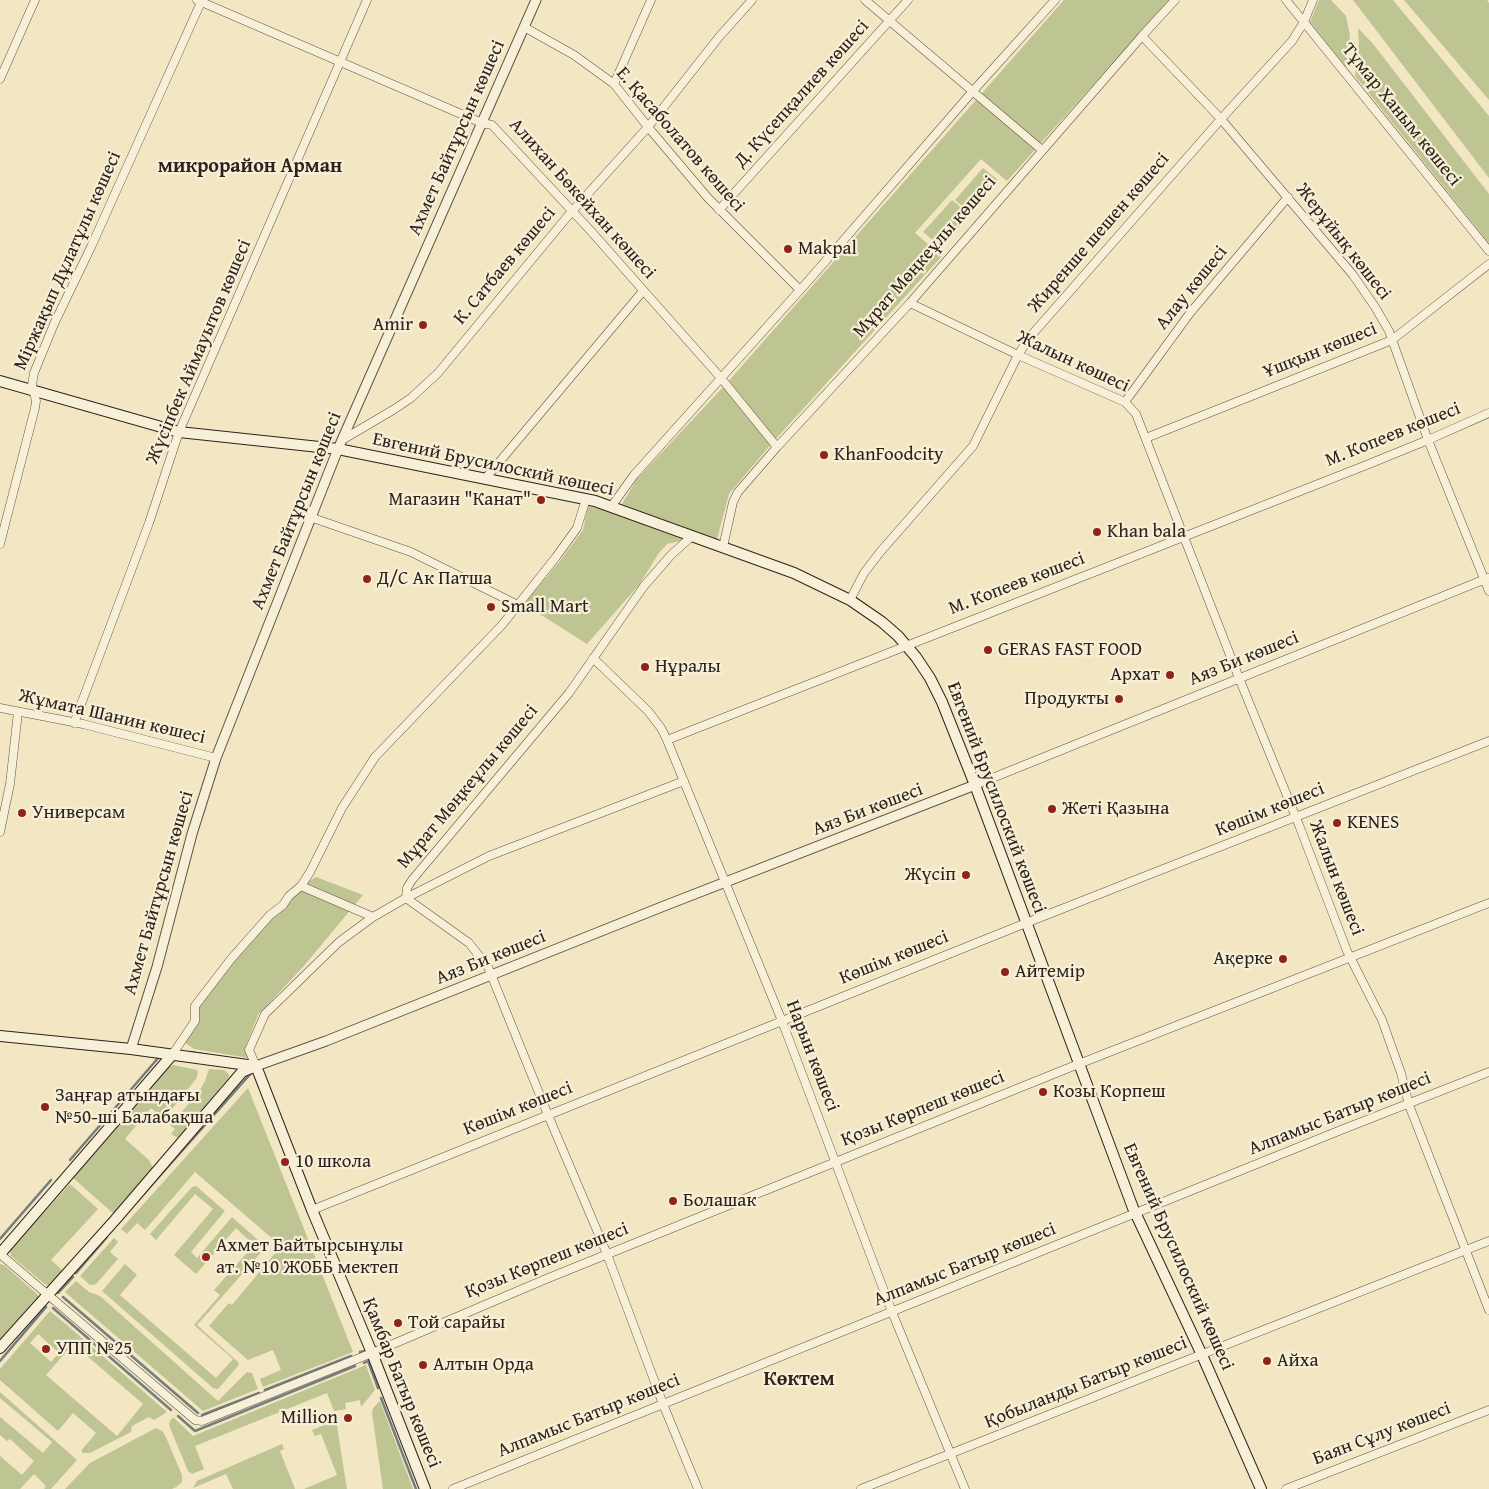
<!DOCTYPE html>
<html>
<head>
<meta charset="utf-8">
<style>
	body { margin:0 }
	canvas { display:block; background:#f3e6c3 }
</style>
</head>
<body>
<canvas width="1489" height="1489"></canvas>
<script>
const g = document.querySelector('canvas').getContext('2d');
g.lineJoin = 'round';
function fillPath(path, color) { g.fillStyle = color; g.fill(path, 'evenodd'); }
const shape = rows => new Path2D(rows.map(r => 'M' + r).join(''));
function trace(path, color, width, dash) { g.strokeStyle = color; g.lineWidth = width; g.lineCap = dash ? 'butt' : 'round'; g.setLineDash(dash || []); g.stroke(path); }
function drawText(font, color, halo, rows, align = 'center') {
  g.font = font + ' "Gentium Book Plus",serif'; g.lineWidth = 4.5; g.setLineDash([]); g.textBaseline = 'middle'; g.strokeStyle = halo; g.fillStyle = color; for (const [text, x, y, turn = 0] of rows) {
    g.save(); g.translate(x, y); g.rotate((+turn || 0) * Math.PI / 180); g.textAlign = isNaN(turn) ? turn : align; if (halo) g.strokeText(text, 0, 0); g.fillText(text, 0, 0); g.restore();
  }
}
fillPath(shape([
	[1064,0,1169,0,1007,181,981,159,915,233,942,256,773,442,729,494,717,539,622,504,637,479,726,384],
	[1319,0,1331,0,1346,16,1350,35,1346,67,1310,22],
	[1353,0,1393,0,1489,116,1489,178],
	[1404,0,1487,0,1489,3,1489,100],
	[1358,28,1374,45,1489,194,1489,243,1355,76,1359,44],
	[983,168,998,180,970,212,955,200],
	[952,200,970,215,941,247,923,232],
	[588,506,603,510,684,540,667,544,659,553,639,585,587,644,524,604,560,561,583,530],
	[316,877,363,895,303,967,258,1015,245,1048,249,1058,194,1049,181,1040,195,1021,195,1006,231,959,301,886],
	[173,1065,197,1070,198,1073,196,1079,164,1119,151,1108,125,1139,149,1160,153,1168,114,1214,73,1178,169,1067],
	[209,1069,224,1070,229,1074,229,1077,178,1138,171,1134,175,1129,170,1125,199,1092,205,1081],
	[248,1088,353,1352,263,1387,260,1379,281,1370,273,1350,248,1360,209,1326,229,1303,232,1305,281,1246,195,1172,145,1230,137,1223,127,1234,121,1229],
	[70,1184,98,1209,51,1260,63,1271,53,1283,49,1286,46,1285,11,1256,10,1250],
	[196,1186,225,1211,191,1252,197,1258,232,1217,266,1247,197,1325,239,1363,238,1366,218,1389,213,1388,102,1291,125,1264,137,1275,120,1295,216,1378,233,1359,194,1325,220,1295,214,1290,254,1245,236,1228,196,1274,174,1255,213,1209,195,1194,156,1240,150,1234,192,1187],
	[114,1238,118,1242,110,1252,118,1259,96,1284,90,1285,80,1276],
	[0,1264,4,1265,37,1294,39,1297,0,1343],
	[76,1281,89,1292,100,1296,218,1401,247,1372,252,1373,258,1389,203,1411,65,1292],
	[50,1311,68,1326,167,1412,154,1420,149,1417,132,1426,131,1432,90,1453,83,1453,81,1451,96,1433,73,1413,58,1431,0,1380,0,1369],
	[38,1334,59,1353,51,1362,30,1343],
	[73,1344,143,1404,117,1436,46,1375],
	[366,1365,375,1390,361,1407,360,1400,345,1403,346,1409,334,1411,327,1393,195,1446,204,1469,192,1474,188,1471,171,1430,169,1424,171,1419,174,1418,193,1436],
	[0,1392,77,1460,51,1489,44,1489,46,1486,34,1474,20,1489,0,1489,0,1456,22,1475,34,1461,10,1439,7,1441,0,1435,0,1417,43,1453,52,1442,0,1398],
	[380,1401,413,1489,383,1489,372,1413,373,1408],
	[329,1423,335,1423,337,1426,347,1489,304,1489,337,1475,321,1434,315,1436,312,1430],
	[156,1428,162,1431,165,1435,182,1475,182,1482,176,1487,172,1489,65,1489,90,1463],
	[282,1444,284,1449,280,1451,295,1489,233,1489,226,1474,193,1488,197,1481]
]), '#bec492');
trace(shape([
	[190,1052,208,1055],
	[70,1160,159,1057],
	[132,1207,253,1071],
	[0,1239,51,1180],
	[76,1273,107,1237],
	[58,1293,73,1277],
	[63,1297,198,1413],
	[53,1308,171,1410],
	[360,1352,365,1351],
	[0,1361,46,1307],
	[364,1363,368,1361,378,1388],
	[265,1390,351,1356],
	[381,1398,416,1489],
	[202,1415,259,1393],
	[178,1416,195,1431,355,1366]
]), '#747f7d', 2.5);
const minor = shape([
	[197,0,482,123,492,125,589,229,721,378,777,447],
	[865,0,1042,150],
	[1286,0,1489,251],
	[524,27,574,55,614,84,648,127,708,198,800,290],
	[1142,36,1221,119,1353,275,1375,307,1389,331,1428,440,1489,591],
	[0,79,35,0],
	[614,84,651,0],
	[719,210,908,0],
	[910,303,1018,355,1125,402,1136,414,1239,678,1299,825,1347,951,1382,1020,1401,1073,1409,1105,1489,1310],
	[1125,402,1190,313,1288,197],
	[1146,438,1392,340,1489,264],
	[342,440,393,410,411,398,438,373,567,217,648,127,719,37,752,0],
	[485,479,643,291],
	[611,507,634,475,809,280,973,91,1055,0],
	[310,517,411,552,518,605],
	[0,544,35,408,36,401,32,385,34,373,54,324,91,247,202,0],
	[723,547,733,502,738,492,777,447,910,303,1142,36,1175,0],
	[850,600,864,573,881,551,973,446,1018,355,1029,338,1221,119,1292,41,1304,22,1313,0],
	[593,658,648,711,661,728,667,740,782,1021,892,1312,965,1489],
	[0,708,83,724,216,758],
	[74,723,149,523,179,432,367,0],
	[667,740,1364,466,1428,440,1489,413],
	[684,781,489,856,406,898,469,943,488,967,548,1115,607,1254,663,1404,698,1489],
	[975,785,1488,578],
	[0,832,10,784,18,712],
	[301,886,373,917],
	[172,1055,195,1021,195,1006,231,959,270,915,283,905,289,896,301,886,310,872,342,808,375,757,502,625,556,557,577,528,586,499],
	[256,1066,249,1050,265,1014,339,942,373,917,406,898,407,888,412,880,569,693,644,586,671,555,692,536],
	[312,1210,1026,923,1489,741],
	[0,1254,195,1420,202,1421,372,1353,546,1279,1066,1069,1489,903],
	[453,1489,1341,1130,1489,1072],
	[861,1489,1489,1241],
	[1286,1489,1489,1410]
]);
const tertiary = shape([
	[131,1049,157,967,192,834,216,758,338,449,536,0],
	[256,1066,326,1041,664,906,975,785]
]);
const secondary = shape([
	[0,381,179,432,338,449,595,501,794,573,850,600,882,622,898,636,916,657,930,678,942,702,975,785,1133,1208,1202,1355,1261,1489],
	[0,1036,131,1049,255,1066],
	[256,1066,312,1210,372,1353,425,1489],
	[0,1254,172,1055],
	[0,1348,115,1220,242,1072,256,1066]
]);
trace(minor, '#5e5444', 9);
trace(tertiary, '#5e5444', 11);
trace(secondary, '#2d231a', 12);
trace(minor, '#f7efd8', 8);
trace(tertiary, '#f7efd8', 9);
trace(secondary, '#f7efd8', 10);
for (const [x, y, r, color] of [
	[788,249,5,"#8f2418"],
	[423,325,5,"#8f2418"],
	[824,455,5,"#8f2418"],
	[541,500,5,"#8f2418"],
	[1097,532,5,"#8f2418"],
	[367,579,5,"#8f2418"],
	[491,607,5,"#8f2418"],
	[988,650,5,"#8f2418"],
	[645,667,5,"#8f2418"],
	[1170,675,5,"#8f2418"],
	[1119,699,5,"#8f2418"],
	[1052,809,5,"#8f2418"],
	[22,813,5,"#8f2418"],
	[1337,823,5,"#8f2418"],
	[966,875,5,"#8f2418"],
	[1283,959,5,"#8f2418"],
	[1005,972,5,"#8f2418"],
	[1043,1092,5,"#8f2418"],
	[45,1107,5,"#8f2418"],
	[285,1162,5,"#8f2418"],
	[673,1201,5,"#8f2418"],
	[206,1257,5,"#8f2418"],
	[398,1323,5,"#8f2418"],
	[46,1349,5,"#8f2418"],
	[1267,1361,5,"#8f2418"],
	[423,1365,5,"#8f2418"],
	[348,1418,5,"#8f2418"]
]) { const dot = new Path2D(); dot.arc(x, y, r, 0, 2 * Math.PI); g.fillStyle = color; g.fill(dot); trace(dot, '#f7efd8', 2); }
drawText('19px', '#2d231a', '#f7efd8', [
	["Д. Күсепқалиев көшесі",802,94,-48],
	["Тұмар Ханым көшесі",1401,115,51],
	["Ахмет Байтұрсын көшесі",457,138,-66],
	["Е. Қасаболатов көшесі",680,140,49],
	["Алихан Бөкейхан көшесі",582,199,48],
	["Жиренше шешен көшесі",1099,233,-49],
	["Жерұйық көшесі",1343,242,52],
	["Мұрат Мөңкеұлы көшесі",925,257,-49],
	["Міржақып Дұлатұлы көшесі",68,261,-66],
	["К. Сатбаев көшесі",505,266,-50],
	["Алау көшесі",1192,288,-51],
	["Ұшқын көшесі",1320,351,-22],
	["Жүсіпбек Аймауытов көшесі",199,352,-67],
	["Жалын көшесі",1073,362,25],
	["М. Копеев көшесі",1393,435,-22],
	["Евгений Брусилоский көшесі",493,465,12],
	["Ахмет Байтұрсын көшесі",297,511,-68],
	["М. Копеев көшесі",1017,584,-21],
	["Аяз Би көшесі",1244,659,-22],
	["Жұмата Шанин көшесі",112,717,13],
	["Мұрат Мөңкеұлы көшесі",468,787,-50],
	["Евгений Брусилоский көшесі",996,798,69],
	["Аяз Би көшесі",868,810,-21],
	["Көшім көшесі",1270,810,-22],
	["Жалын көшесі",1336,878,69],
	["Ахмет Байтұрсын көшесі",159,893,-74],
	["Аяз Би көшесі",491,958,-22],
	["Көшім көшесі",894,958,-22],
	["Нарын көшесі",812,1056,69],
	["Көшім көшесі",518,1109,-22],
	["Қозы Көрпеш көшесі",923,1109,-22],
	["Алпамыс Батыр көшесі",1340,1114,-22],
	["Евгений Брусилоский көшесі",1178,1257,66],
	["Қозы Көрпеш көшесі",547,1261,-22],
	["Алпамыс Батыр көшесі",965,1265,-22],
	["Қамбар Батыр көшесі",401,1383,68],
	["Қобыланды Батыр көшесі",1086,1383,-22],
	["Алпамыс Батыр көшесі",589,1416,-22],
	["Баян Сұлу көшесі",1382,1434,-21]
]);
drawText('19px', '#2d231a', '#f7efd8', [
	["Makpal",798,249],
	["Amir",413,325,"right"],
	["KhanFoodcity",834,455],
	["Магазин \"Канат\"",531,500,"right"],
	["Khan bala",1107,532],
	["Д/С Ак Патша",377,579],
	["Small Mart",501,607],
	["GERAS FAST FOOD",998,650],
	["Нұралы",655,667],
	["Архат",1160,675,"right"],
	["Продукты",1109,699,"right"],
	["Жеті Қазына",1062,809],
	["Универсам",32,813],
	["KENES",1347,823],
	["Жүсіп",956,875,"right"],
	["Ақерке",1273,959,"right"],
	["Айтемір",1015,972],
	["Козы Корпеш",1053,1092],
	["Заңғар атындағы",55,1096],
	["№50-ші Балабақша",55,1118],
	["10 школа",295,1162],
	["Болашак",683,1201],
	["Ахмет Байтырсынұлы",216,1246],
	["ат. №10 ЖОББ мектеп",216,1268],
	["Той сарайы",408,1323],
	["УПП №25",56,1349],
	["Айха",1277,1361],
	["Алтын Орда",433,1365],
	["Million",338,1418,"right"]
], 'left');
drawText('bold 20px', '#2d231a', '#f7efd8', [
	["микрорайон Арман",250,167],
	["Көктем",799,1380]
]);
</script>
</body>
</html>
